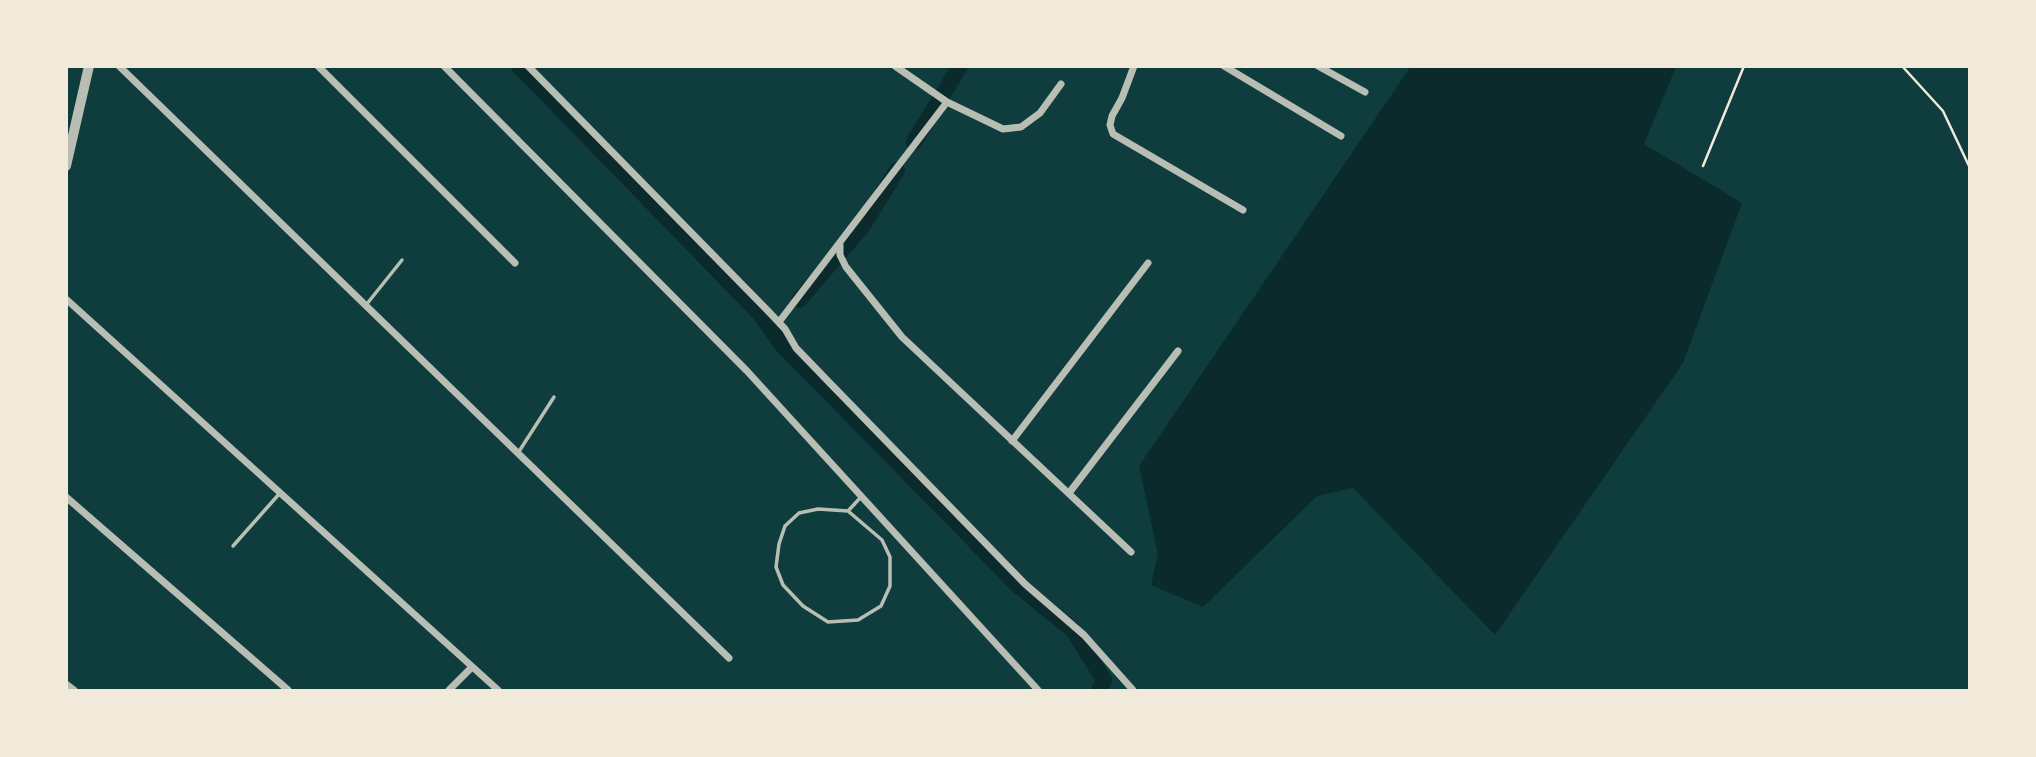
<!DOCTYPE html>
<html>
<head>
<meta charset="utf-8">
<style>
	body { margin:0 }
	#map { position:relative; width:2036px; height:757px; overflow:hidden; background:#0f3d3e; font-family:"PT Sans Narrow",sans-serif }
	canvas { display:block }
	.frame { position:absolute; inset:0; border:68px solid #f1e9da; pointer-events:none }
</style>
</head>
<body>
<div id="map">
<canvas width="2036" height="757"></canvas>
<div class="frame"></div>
</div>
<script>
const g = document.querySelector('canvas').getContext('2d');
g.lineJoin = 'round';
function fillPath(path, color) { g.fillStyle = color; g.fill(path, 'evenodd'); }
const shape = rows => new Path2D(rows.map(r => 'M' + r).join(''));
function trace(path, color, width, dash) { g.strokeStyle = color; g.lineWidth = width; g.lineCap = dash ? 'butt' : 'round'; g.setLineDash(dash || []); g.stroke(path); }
fillPath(shape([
	[1411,66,1676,67,1644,144,1742,203,1683,363,1495,635,1353,488,1317,496,1203,607,1151,585,1158,554,1139,466]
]), '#0a2a2b');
trace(shape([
	[519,66,760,314,782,345,951,517,1016,584,1073,630,1104,680,1099,690],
	[914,142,960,66],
	[799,300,862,227,897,170]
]), '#0a2a2b', 16);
trace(shape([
	[1902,66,1943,111,1969,166],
	[1703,166,1744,66]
]), '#f1e9da', 2.5);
trace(shape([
	[366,305,402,260],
	[518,453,554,397],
	[848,511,818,509,799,513,785,526,779,544,776,567,783,585,803,606,828,622,858,620,881,606,890,586,890,557,882,540,848,511,861,497],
	[233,546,280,493]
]), '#b8beb3', 3.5);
trace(shape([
	[119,66,729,658],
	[318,66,515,263],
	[444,66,747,371,1038,690],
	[528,66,769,312,785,329,796,348,823,376,1025,584,1084,635,1133,690],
	[895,66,947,102,1003,129,1021,127,1040,113,1061,84],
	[1134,66,1122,98,1112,116,1110,125,1113,134,1243,210],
	[1224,66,1341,136],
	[1318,66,1365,92],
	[840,245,840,255,846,267,902,337,1131,552],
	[66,299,498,690],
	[779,322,947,102],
	[1012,441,1148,263],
	[1069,493,1178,351],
	[66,497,288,690],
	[66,684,74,690],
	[449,690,472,667]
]), '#b8beb3', 7);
trace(shape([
	[66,166,89,66]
]), '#b8beb3', 10);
</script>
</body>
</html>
